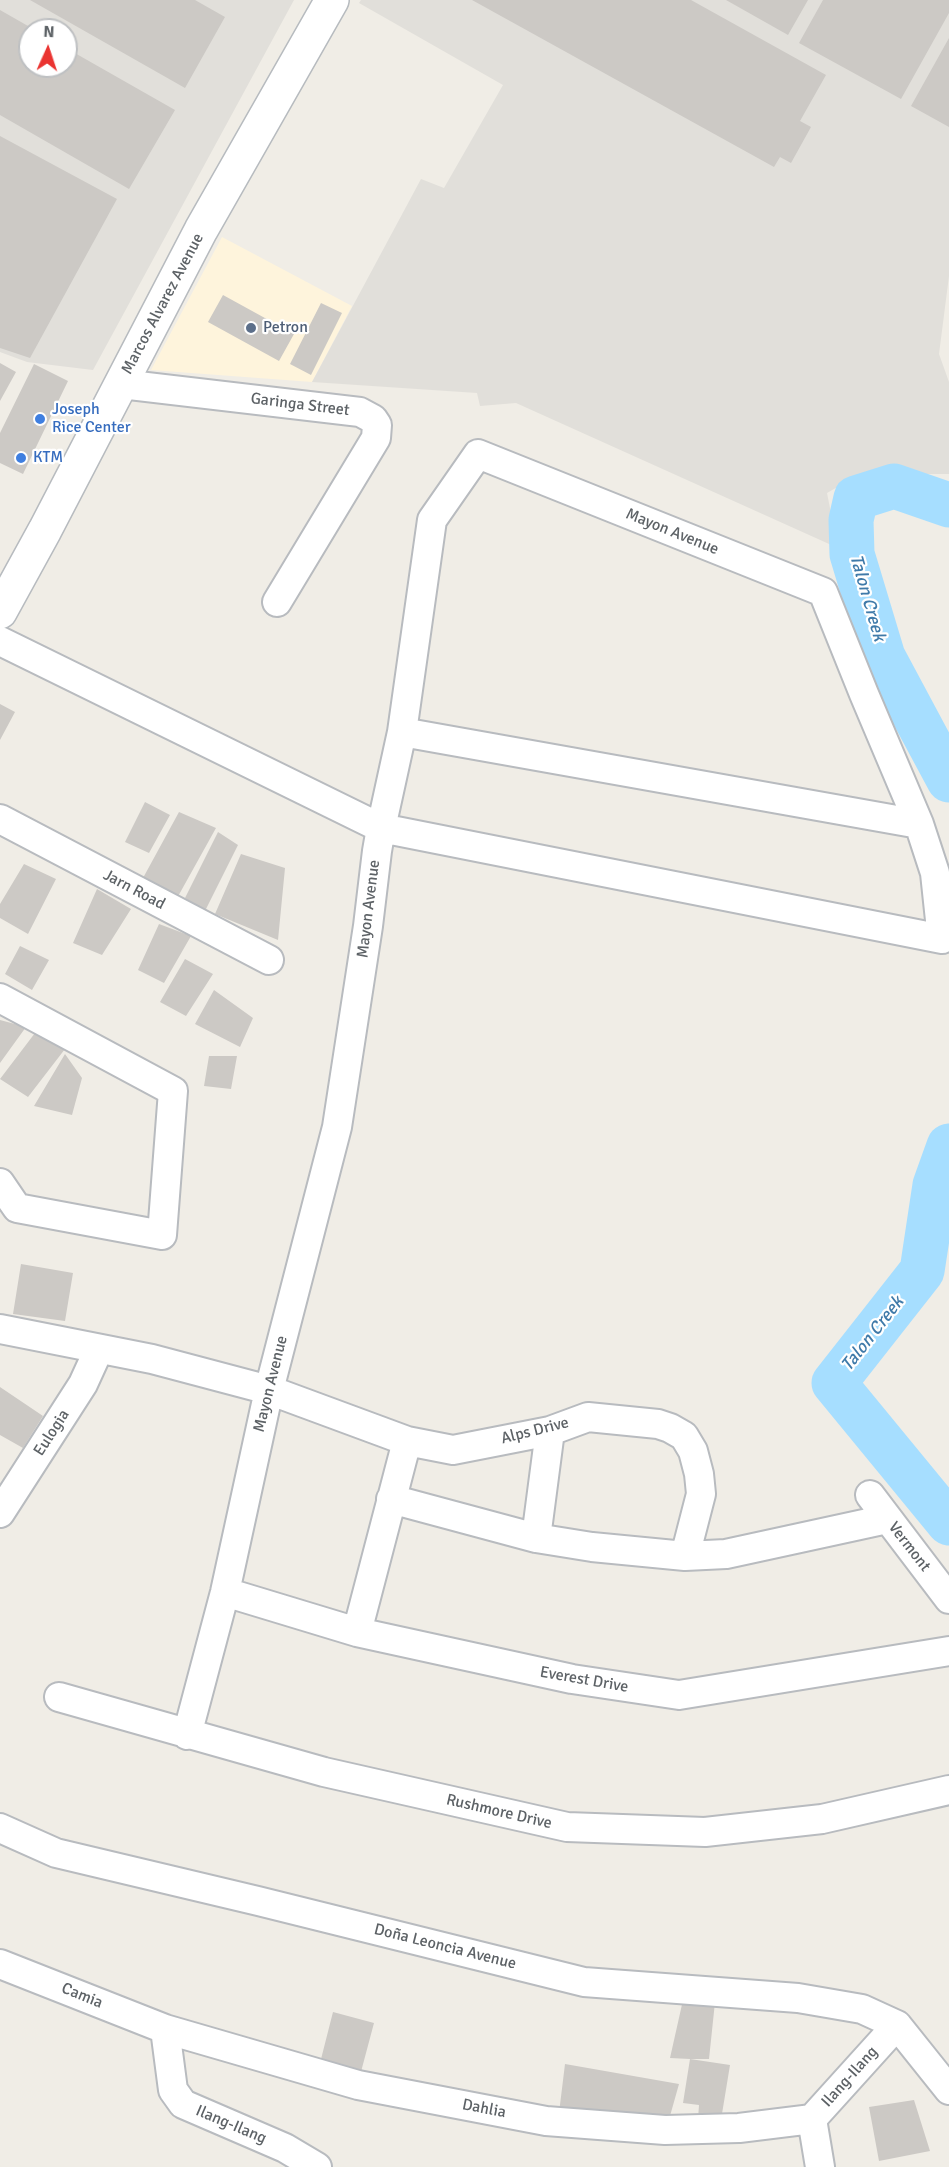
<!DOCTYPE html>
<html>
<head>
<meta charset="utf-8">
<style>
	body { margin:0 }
	#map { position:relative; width:949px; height:2167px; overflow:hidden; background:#f0ede6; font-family:Signika,sans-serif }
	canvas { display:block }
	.north { position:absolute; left:18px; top:18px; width:60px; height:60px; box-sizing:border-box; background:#fff; border:2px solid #bec0c2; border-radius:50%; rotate:3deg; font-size:16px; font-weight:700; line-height:24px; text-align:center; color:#5d6266 }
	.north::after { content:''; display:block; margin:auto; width:21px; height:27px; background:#ea3431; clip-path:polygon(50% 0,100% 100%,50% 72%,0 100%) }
</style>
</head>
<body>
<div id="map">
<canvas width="949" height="2167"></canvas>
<div class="north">N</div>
</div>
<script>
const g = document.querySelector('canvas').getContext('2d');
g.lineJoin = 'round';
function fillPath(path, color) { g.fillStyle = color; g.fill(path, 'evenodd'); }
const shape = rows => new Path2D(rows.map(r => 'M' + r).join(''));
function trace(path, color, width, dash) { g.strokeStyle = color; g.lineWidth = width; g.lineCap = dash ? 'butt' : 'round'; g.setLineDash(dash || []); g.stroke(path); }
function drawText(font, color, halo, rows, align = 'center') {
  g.font = font + ' Signika,sans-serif'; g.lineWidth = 4.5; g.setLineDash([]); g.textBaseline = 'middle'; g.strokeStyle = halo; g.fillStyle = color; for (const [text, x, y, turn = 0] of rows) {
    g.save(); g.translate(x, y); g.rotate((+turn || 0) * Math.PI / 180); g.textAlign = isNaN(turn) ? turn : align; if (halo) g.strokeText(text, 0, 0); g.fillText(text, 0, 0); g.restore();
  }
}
fillPath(shape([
	[222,237,352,306,312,382,151,370]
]), '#fef4dc');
fillPath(shape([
	[0,0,294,0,93,370,27,362,0,352],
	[30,30,66,30,66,66,30,66],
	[361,0,949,0,949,276,939,354,949,382,949,474,860,474,827,493,838,548,516,403,480,406,477,393,312,382,421,179,444,188,503,85,359,3]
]), '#e1dfda');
trace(shape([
	[949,505,894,486,856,498,851,520,852,554,883,657,949,780],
	[949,1146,935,1185,922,1271,834,1383,949,1523]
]), '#a6deff', 45);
fillPath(shape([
	[30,0,195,0,225,17,185,88],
	[472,0,691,0,826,75,800,121,811,127,791,163,780,157,774,167],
	[726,0,808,0,788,35],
	[823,0,949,0,949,13,901,99,799,43],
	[0,10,35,30,30,30,30,66,66,66,66,48,175,110,129,189,0,115],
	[949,38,949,127,911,106],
	[0,136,117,199,30,358,0,348],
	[223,295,294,334,279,361,208,322],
	[321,303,342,313,311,375,290,364],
	[0,363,16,372,0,401],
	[34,364,68,381,23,474,0,463,0,433],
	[0,704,15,712,0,740],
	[145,802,170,815,149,853,125,842],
	[179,812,216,828,176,900,143,878],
	[218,832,238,845,205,911,185,898],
	[241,854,285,868,278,940,215,914],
	[24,864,56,879,28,934,0,918,0,904],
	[97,889,131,909,102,955,73,943],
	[159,924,191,936,164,983,138,970],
	[20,946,49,960,32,990,5,974],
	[185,959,213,974,186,1016,160,1002],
	[214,990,253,1018,240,1047,195,1024],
	[0,1020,26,1027,0,1063],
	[35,1033,65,1049,28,1097,0,1079],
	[65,1054,82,1078,72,1115,34,1106],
	[209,1056,237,1056,231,1089,204,1086],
	[21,1264,73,1273,65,1321,13,1314],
	[0,1387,43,1416,23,1448,0,1435],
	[683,2000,715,2002,709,2059,690,2059,730,2065,720,2126,698,2119,699,2105,683,2103,690,2059,670,2058],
	[333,2012,374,2023,358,2083,320,2063],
	[565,2064,679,2084,670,2116,559,2113],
	[914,2100,930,2151,879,2161,869,2107]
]), '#ccc9c5');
const street = shape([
	[121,384,360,412,373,419,377,425,376,438,277,602],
	[0,641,381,828,942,939,935,873,919,824,864,694,823,592,478,454,432,520,402,732,381,828,377,851,368,926,337,1127,269,1390,225,1592,187,1735],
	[402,732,919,824],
	[0,819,269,960],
	[0,998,173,1091,162,1235,17,1208,0,1183],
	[0,1329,152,1359,269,1390,407,1441,453,1450,550,1431,588,1417,658,1424,670,1428,684,1436,693,1451,699,1474,701,1494,685,1556],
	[870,1495,949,1599],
	[391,1499,536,1538,592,1547,685,1556,726,1554,887,1519],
	[0,1513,83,1384,99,1349],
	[536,1538,550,1431],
	[225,1592,357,1632,572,1679,679,1695,949,1651],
	[357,1632,407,1441],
	[59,1697,324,1772,567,1827,705,1832,822,1819,949,1790],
	[0,1828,56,1853,258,1901,584,1982,798,1998,862,2009,897,2025,949,2090],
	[0,1964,165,2029,358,2085,546,2121,665,2130,739,2128,812,2119],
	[165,2029,173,2090,183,2104,285,2148,317,2167],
	[812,2119,897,2025],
	[812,2119,820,2167]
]);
const secondary = shape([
	[0,612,45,530,201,230,332,0]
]);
trace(street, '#b8bbbf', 32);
trace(secondary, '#b7bbbf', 36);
trace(street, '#fff', 28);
trace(secondary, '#fff', 33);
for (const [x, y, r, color] of [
	[251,328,6,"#5c6f8a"],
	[40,419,6,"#3f7fe0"],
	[21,458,6,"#3f7fe0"]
]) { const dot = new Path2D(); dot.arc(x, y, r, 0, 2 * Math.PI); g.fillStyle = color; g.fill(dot); trace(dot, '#fff', 2); }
drawText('16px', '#5d6266', '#fff', [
	["Marcos Alvarez Avenue",163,304,-62],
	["Garinga Street",300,405,7],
	["Mayon Avenue",672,532,22],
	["Jarn Road",134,890,28],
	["Mayon Avenue",369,909,-83],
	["Mayon Avenue",271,1384,-76],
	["Alps Drive",535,1431,-14],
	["Eulogia",52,1433,-57],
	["Vermont",909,1547,52],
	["Everest Drive",584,1680,10],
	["Rushmore Drive",499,1812,13],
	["Doña Leoncia Avenue",445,1947,14],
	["Camia",82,1996,22],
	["Ilang-Ilang",850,2077,-48],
	["Dahlia",484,2109,11],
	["Ilang-Ilang",231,2125,23]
]);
drawText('16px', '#4e5e75', '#fff', [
	["Petron",263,328]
], 'left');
drawText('16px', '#366cbe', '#fff', [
	["Joseph",52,410],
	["Rice Center",52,428],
	["KTM",33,458]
], 'left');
drawText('italic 18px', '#3f7aa9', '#fff', [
	["Talon Creek",867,598,74],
	["Talon Creek",873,1334,-52]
]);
</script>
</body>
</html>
